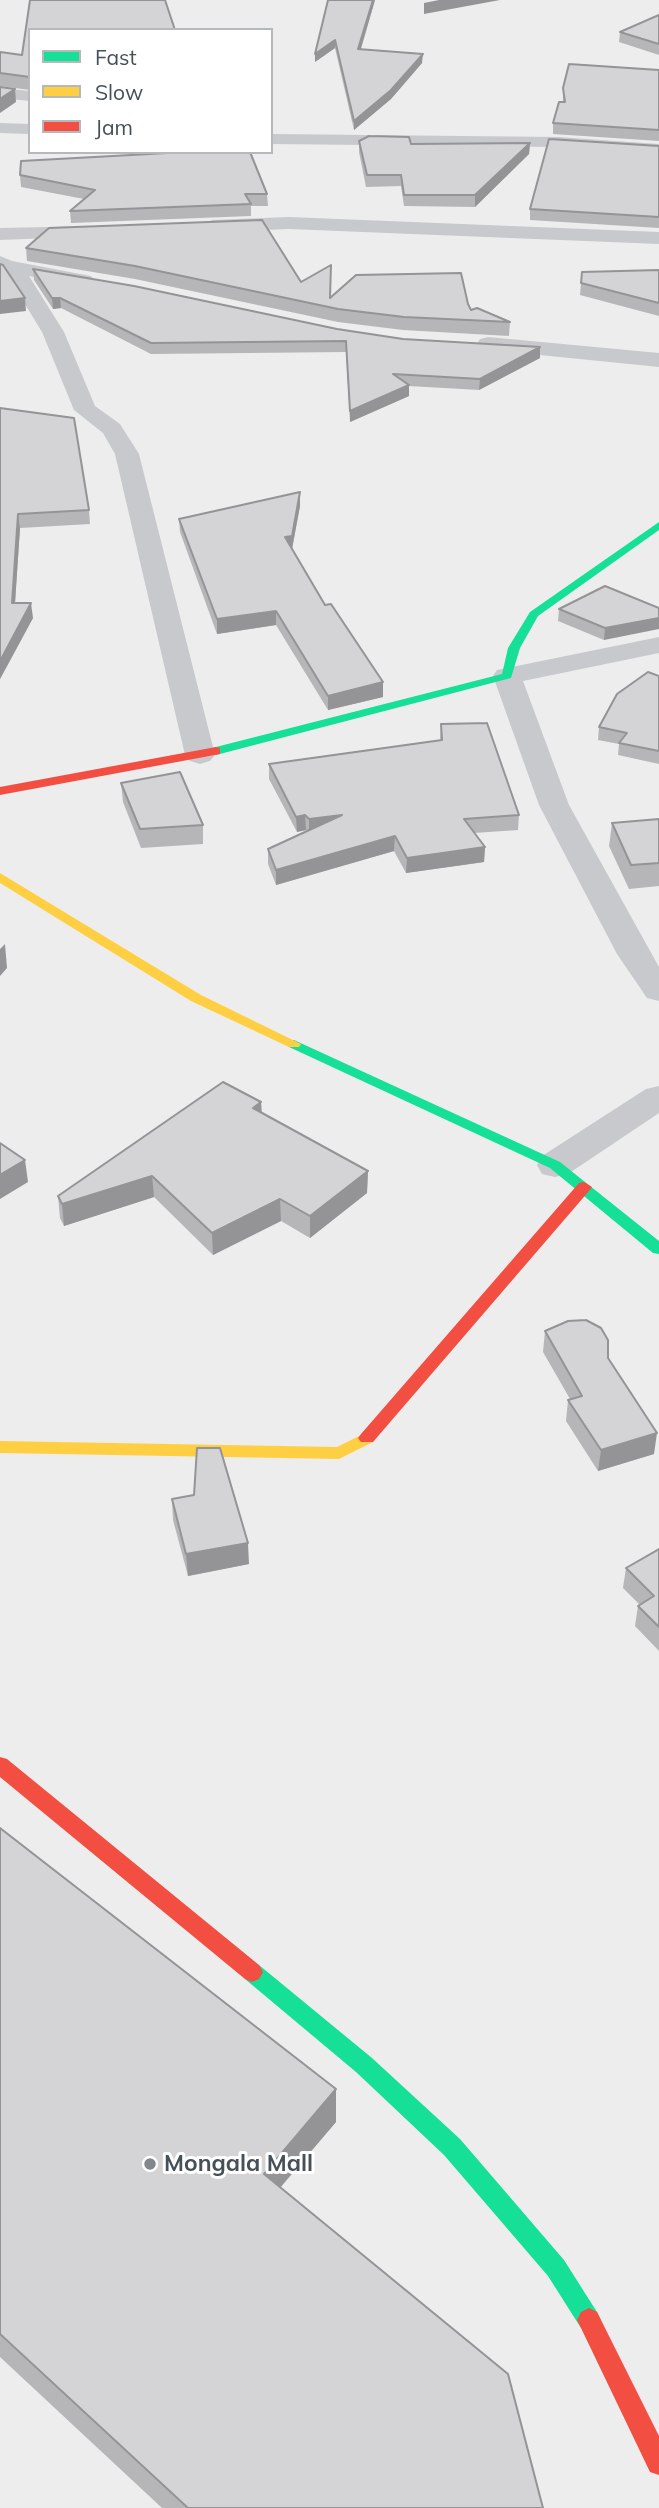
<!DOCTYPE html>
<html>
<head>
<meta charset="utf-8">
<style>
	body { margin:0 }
	#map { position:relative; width:659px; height:2508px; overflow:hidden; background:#eeeded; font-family:Mulish,sans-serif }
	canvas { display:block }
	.legend { position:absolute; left:28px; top:28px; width:245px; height:126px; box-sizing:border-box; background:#fff; border:2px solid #b5b9bc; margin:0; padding:9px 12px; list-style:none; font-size:21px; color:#465058 }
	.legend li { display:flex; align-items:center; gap:14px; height:35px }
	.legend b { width:35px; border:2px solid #b5b9bc }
</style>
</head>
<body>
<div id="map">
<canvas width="659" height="2508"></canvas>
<ul class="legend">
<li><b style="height:9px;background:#16e098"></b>Fast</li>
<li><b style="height:9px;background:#ffcf43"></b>Slow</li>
<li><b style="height:9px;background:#f24e42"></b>Jam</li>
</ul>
</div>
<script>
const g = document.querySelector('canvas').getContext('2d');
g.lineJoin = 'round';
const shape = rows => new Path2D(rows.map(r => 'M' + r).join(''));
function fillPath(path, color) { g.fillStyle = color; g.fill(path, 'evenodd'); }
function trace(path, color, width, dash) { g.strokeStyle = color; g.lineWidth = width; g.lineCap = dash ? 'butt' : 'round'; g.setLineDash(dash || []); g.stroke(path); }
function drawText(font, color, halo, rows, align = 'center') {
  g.font = font + ' Mulish,sans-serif'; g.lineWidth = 6; g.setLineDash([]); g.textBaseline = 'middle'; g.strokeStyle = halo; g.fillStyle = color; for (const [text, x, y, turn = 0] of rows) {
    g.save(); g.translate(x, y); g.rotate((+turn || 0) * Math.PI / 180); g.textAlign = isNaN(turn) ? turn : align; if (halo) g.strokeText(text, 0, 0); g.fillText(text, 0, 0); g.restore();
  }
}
fillPath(shape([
	[0,88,30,91,30,101,0,98,0,88],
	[0,123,30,124,30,134,0,133,0,123],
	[271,134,558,137,659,144,659,154,558,147,271,144,271,134],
	[289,217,659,232,659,244,289,229,212,232,202,226,212,220,289,217],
	[96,226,103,228,106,232,103,236,0,240,0,228,96,226],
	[0,256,12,261,91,276,94,280,91,284,84,286,29,276,64,332,95,406,120,424,139,454,215,755,210,761,200,764,190,761,185,755,115,454,103,433,74,410,42,332,9,278,0,271,0,256],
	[488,337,659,353,659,367,480,349,477,344,480,339,488,337],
	[659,637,659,653,523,681,569,805,659,967,659,1001,647,998,617,954,539,805,493,676,497,670,507,668,659,637],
	[659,1086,659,1113,568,1174,555,1177,542,1174,537,1165,542,1156,646,1089,659,1086]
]), '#c7c9cc');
fillPath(shape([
	[659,522,659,530,538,616,520,648,511,678,216,755,210,751,212,748,502,674,508,648,530,612,659,522],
	[294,1040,560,1162,659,1241,659,1254,653,1253,550,1168,289,1047,287,1044,289,1041,294,1040],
	[252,1962,259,1965,372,2058,460,2139,564,2260,597,2312,601,2320,597,2328,589,2332,581,2328,548,2276,444,2155,356,2072,245,1979,241,1972,245,1965,252,1962]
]), '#16e098');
fillPath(shape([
	[0,873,201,995,301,1044,299,1047,289,1047,191,1001,0,883,0,873],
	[367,1432,373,1434,376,1438,373,1442,339,1459,0,1453,0,1441,337,1447,367,1432]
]), '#ffcf43');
fillPath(shape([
	[216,747,220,748,220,754,0,795,0,787,216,747],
	[584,1182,592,1187,589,1191,373,1442,361,1442,358,1438,361,1434,579,1183,584,1182],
	[0,1757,7,1759,259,1965,263,1972,259,1979,252,1982,245,1979,0,1777,0,1757],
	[589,2308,597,2312,659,2436,659,2475,650,2472,581,2328,577,2320,581,2312,589,2308]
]), '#f24e42');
fillPath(shape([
	[375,0,361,49,422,63,391,99,354,130,335,48,315,62],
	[659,15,659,55,619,42,620,32],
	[30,30,30,90,0,86,0,52,22,55],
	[659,70,659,141,553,134,553,123,563,102,563,88],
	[359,141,411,144,530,143,529,154,475,207,404,206,401,186,366,187,359,152],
	[659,146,659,228,530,220,530,209],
	[20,175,267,194,268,206,251,206,251,216,71,223,70,211,84,199,21,187],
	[26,248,301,282,330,298,468,304,471,310,510,322,509,336,403,330,338,322,135,279,27,261],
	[33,269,337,329,403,339,540,347,540,358,479,390,409,386,409,396,350,422,346,352,151,354,61,308,53,309,34,280],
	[659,270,659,316,580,295,582,272],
	[0,408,89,510,90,524,20,528,15,603,33,618,0,679],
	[300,492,300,506,292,549,325,605,383,682,383,697,328,710,276,625,217,634,180,532,179,519],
	[659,608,604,640,558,621,559,609],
	[659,676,659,764,618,755,619,744,598,740,599,727],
	[441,724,519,815,518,830,474,833,485,847,484,862,406,873,394,851,276,885,268,864,268,849,307,831,306,830,297,832,269,779,269,764,440,740],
	[121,783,203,825,203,844,141,848,123,802],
	[659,819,659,886,629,889,609,846,612,823],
	[261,1102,262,1113,368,1171,367,1193,310,1238,281,1221,213,1255,154,1197,64,1226,60,1218,58,1196],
	[545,1331,608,1358,654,1454,598,1471,566,1421,568,1400,570,1399,543,1352],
	[172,1499,249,1564,188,1576,173,1520],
	[659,1549,659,1651,635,1626,638,1606,640,1605,623,1588,626,1568],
	[0,1828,336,2089,336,2122,281,2187,543,2508,162,2508,0,2357]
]), '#b6b6b8');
fillPath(shape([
	[373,0,375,0,358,58,358,49],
	[439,0,500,0,424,14,424,3],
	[335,40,335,48,315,62,315,54],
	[423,54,422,63,391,99,354,130,354,121],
	[15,89,16,102,0,113,0,99],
	[530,143,529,154,475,207,475,195],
	[25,298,26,311,0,314,0,301],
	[52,298,60,298,61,308,53,309],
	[540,347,540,358,479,390,480,379],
	[409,385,409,396,350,422,350,411],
	[300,492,300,506,292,549,285,537],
	[18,514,20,528,14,618,12,603],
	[31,603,33,618,0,679,0,661],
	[276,611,276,625,217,634,217,619],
	[659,618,659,629,604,640,605,628],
	[383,682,383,697,328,710,328,696],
	[305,815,306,830,297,832,296,817],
	[342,815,309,833,309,819],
	[395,836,394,851,276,885,276,870],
	[485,847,484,862,406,873,407,858],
	[5,944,7,968,0,976,0,949],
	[261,1102,262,1124,253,1108],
	[25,1160,28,1182,0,1199,0,1175],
	[368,1171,367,1193,310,1238,310,1216],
	[152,1176,154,1197,64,1226,62,1204],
	[280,1199,281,1221,213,1255,212,1233],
	[657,1433,654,1454,598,1471,601,1450],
	[248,1543,249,1564,188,1576,186,1554],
	[336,2089,336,2122,265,2205,264,2174]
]), '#949496');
const building = shape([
	[30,0,165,0,175,30,30,30,30,77,0,73,0,52,22,55,30,0],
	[328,0,373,0,358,49,423,54,391,90,354,121,335,40,315,54,328,0],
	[659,15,659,44,620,32,659,15],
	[569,64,659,70,659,130,553,123,559,102,565,102,563,88,569,64],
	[0,87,15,89,0,99,0,87],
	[369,136,409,137,411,144,530,143,475,195,404,195,401,175,367,175,359,141,369,136],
	[549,139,659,146,659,217,530,209,549,139],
	[186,152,250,152,267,194,245,194,251,204,70,211,95,190,20,175,21,161,186,152],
	[262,220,301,282,331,265,330,298,356,275,461,273,468,304,471,310,477,308,510,322,404,317,338,309,135,266,26,248,49,228,262,220],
	[0,264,3,265,25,298,0,301,0,264],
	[33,269,134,286,337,329,403,339,540,347,480,379,393,374,409,385,350,411,346,341,151,343,60,298,52,298,33,269],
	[659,270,659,303,581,283,582,272,659,270],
	[0,408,74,418,89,510,18,514,12,603,31,603,0,661,0,408],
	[300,492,292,536,285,537,325,605,331,604,383,682,328,696,276,611,217,619,179,519,300,492],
	[605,586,659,608,659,618,605,628,559,609,605,586],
	[648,672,659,676,659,751,619,743,627,733,599,727,617,694,648,672],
	[487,723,519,815,464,819,485,847,407,858,395,836,276,870,268,849,342,815,309,819,305,815,296,817,269,764,442,740,441,724,487,723],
	[180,772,203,825,140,829,121,783,180,772],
	[659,819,659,863,631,865,612,823,659,819],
	[223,1082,261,1102,253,1108,368,1171,310,1216,280,1199,212,1233,152,1176,62,1204,58,1196,223,1082],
	[0,1143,25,1160,0,1175,0,1143],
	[586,1320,601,1328,608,1340,608,1358,657,1433,601,1450,568,1400,582,1396,545,1331,568,1321,586,1320],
	[197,1448,220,1448,248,1543,186,1554,172,1499,194,1495,197,1448],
	[659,1549,659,1627,638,1606,654,1596,626,1568,659,1549],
	[0,1828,336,2089,264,2174,508,2374,543,2508,188,2508,0,2334,0,1828]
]);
fillPath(building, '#d4d4d6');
trace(building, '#949496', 2);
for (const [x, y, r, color] of [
	[150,2164,7,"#81878c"]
]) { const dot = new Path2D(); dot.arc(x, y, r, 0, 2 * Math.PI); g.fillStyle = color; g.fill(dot); trace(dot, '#fff', 2.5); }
drawText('bold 23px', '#465058', '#fff', [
	["Mongala Mall",164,2164]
], 'left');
</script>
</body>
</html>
